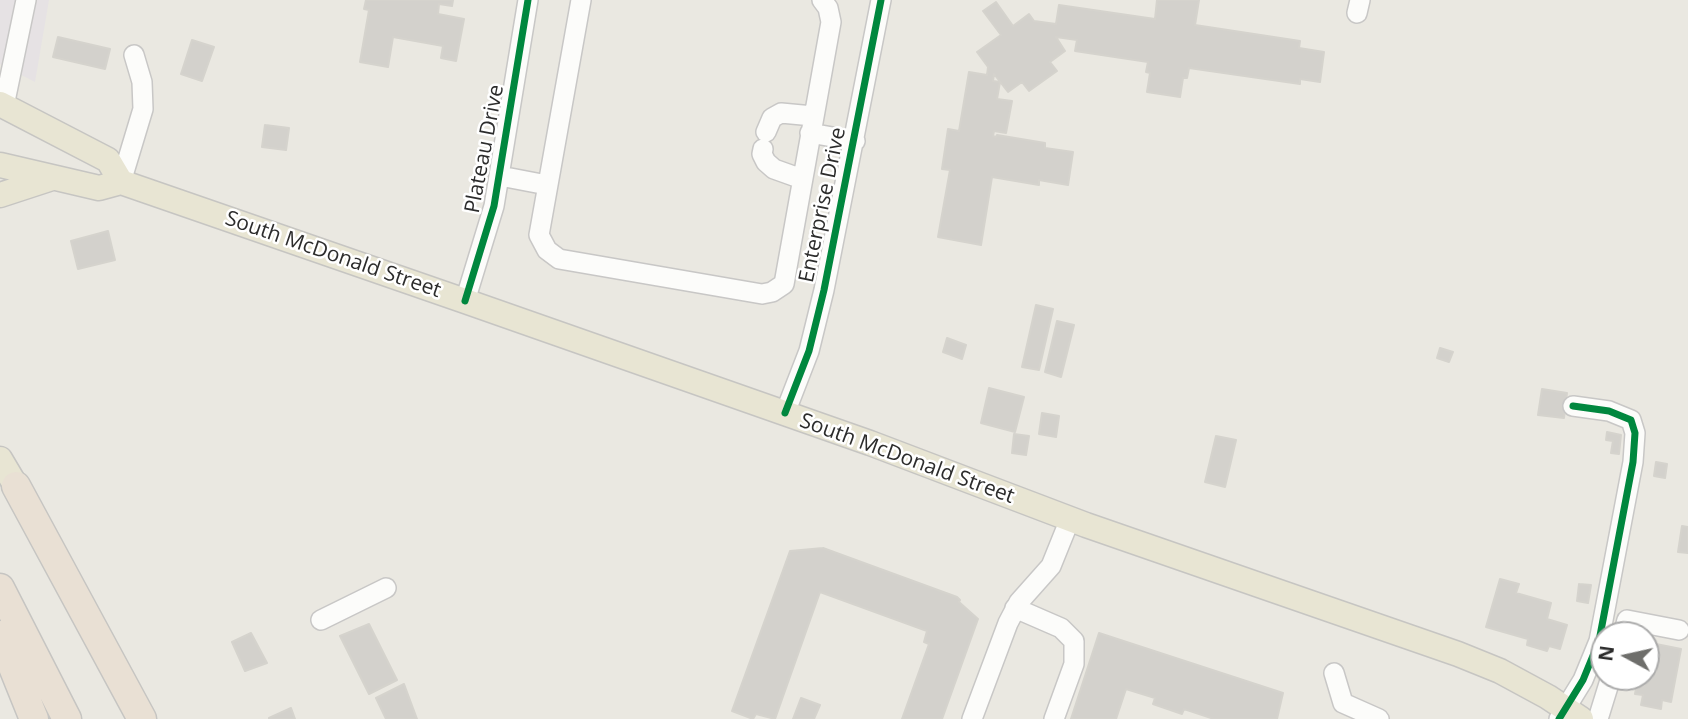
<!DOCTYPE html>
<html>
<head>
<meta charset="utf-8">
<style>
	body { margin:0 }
	#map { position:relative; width:1688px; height:719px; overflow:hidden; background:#eae8e1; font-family:"Open Sans",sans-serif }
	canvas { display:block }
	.north { position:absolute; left:1590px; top:621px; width:70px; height:70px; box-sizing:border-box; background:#fff; border:2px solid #ababab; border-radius:50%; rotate:278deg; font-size:19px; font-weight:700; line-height:28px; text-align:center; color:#2c2c2c }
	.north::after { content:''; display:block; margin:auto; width:24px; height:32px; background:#6e6e6b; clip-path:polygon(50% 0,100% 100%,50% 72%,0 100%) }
</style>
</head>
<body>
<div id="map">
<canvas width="1688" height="719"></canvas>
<div class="north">N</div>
</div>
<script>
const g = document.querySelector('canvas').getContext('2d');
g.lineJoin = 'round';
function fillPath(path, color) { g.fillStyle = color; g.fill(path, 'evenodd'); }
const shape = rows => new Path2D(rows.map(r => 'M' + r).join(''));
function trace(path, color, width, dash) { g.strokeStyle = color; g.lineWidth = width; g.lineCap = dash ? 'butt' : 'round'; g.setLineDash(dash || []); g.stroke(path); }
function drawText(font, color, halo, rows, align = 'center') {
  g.font = font + ' "Open Sans",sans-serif'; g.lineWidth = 5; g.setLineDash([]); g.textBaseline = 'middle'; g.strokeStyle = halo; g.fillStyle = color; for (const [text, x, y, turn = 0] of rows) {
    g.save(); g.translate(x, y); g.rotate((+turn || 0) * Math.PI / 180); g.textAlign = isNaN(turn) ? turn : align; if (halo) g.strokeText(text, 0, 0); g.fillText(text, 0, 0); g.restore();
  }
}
fillPath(shape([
	[0,0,49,0,35,82,0,64]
]), '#e6e2e4');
const building = shape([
	[366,0,453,0,452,6,439,4,438,14,464,19,456,61,441,58,443,46,393,37,388,67,360,62,369,10,364,9,366,0],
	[1157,0,1199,0,1195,25,1300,41,1299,48,1324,52,1320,82,1300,79,1300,84,1189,68,1187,78,1183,78,1180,97,1147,92,1150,73,1146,72,1148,62,1075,51,1077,40,1056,37,1065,51,1050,62,1057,71,1029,91,1022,82,1008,92,994,74,993,81,1000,82,997,99,1012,101,1006,133,994,131,993,136,996,137,997,135,1045,143,1045,148,1073,152,1068,185,1039,180,1039,185,992,177,981,245,938,237,950,170,942,169,948,129,959,131,969,72,987,75,988,67,977,52,1001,35,983,11,996,2,1013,26,1029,14,1034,21,1056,24,1059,5,1155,19,1157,0],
	[58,37,110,49,105,69,53,57,58,37],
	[192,40,214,47,202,81,181,74,192,40],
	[265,125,289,128,286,150,262,147,265,125],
	[108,231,115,260,78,269,71,241,108,231],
	[1036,305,1053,309,1039,370,1022,367,1036,305],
	[1057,321,1074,325,1061,377,1045,372,1057,321],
	[947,338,966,345,962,359,943,352,947,338],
	[1440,348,1453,352,1449,362,1437,358,1440,348],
	[989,388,1024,397,1015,432,981,423,989,388],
	[1542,389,1567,393,1564,418,1538,415,1542,389],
	[1042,413,1059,416,1056,437,1039,434,1042,413],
	[1607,432,1621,435,1619,454,1611,453,1613,441,1606,440,1607,432],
	[1014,434,1029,436,1026,455,1012,453,1014,434],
	[1216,436,1236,440,1225,487,1205,482,1216,436],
	[1656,462,1667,464,1665,478,1654,476,1656,462],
	[1682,526,1688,527,1688,553,1678,552,1682,526],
	[823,548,957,597,960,600,959,602,978,619,942,719,902,719,929,644,924,642,927,631,820,592,775,719,756,714,753,719,732,711,790,551,823,548],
	[1500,579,1519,584,1516,593,1551,603,1547,619,1567,625,1560,649,1549,646,1547,651,1527,645,1528,639,1486,627,1500,579],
	[1579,584,1591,585,1588,603,1577,601,1579,584],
	[369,624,397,680,369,694,340,636,369,624],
	[251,633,267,663,245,671,232,642,251,633],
	[1099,633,1283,693,1277,719,1214,719,1184,709,1182,714,1153,704,1155,698,1126,689,1116,719,1071,719,1099,633],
	[1646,642,1681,649,1671,702,1662,700,1661,709,1641,705,1643,695,1635,694,1638,677,1646,677,1646,642],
	[404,684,417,719,386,719,376,698,404,684],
	[801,698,820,705,814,719,793,719,801,698],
	[291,708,295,719,269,719,269,718,291,708]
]);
fillPath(building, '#d3d1cc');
trace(building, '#d5d3cd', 2);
const minor = shape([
	[581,0,539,235,547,250,559,259,762,294,772,292,784,284,831,22,828,8,822,0],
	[1357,13,1360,0],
	[4,106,26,0],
	[766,132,772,118,781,113,813,116],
	[810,133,855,141],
	[763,149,762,154,766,162,774,169,802,179],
	[500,176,547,185],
	[121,182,143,109,142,82,134,55],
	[465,301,494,206,528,0],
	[785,413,809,351,824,290,881,0],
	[1015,608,1061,628,1074,641,1074,664,1054,719],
	[321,620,386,588],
	[1623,635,1627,620,1679,630],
	[1334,673,1343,703,1379,719],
	[972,719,1008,623,1019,602,1051,566,1070,519],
	[1559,719,1583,680,1599,641,1633,462,1635,433,1631,420,1609,411,1573,406],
	[1598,719,1611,677]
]);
const major = shape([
	[0,104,108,160,121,182],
	[0,165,99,188,121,182,465,301,870,443,1086,525,1458,654,1500,671,1548,697,1581,719],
	[0,195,52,178],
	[0,459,16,486]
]);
const highway = shape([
	[16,486,142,719],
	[0,588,67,719],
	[0,635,34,719]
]);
trace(minor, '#c8c7c6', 22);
trace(major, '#c6c5c2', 27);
trace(highway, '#c6c5c2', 31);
trace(minor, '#fcfcfa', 19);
trace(major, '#e8e5d3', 24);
trace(highway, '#e9e0d4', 28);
trace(shape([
	[465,301,494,206,528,0],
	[785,413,809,351,824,290,881,0],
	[1559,719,1583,680,1599,641,1633,462,1635,433,1631,420,1609,411,1573,406]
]), '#00873e', 7);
drawText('21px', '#2c2c2c', '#fff', [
	["Plateau Drive",485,149,-79],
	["Enterprise Drive",823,205,-78],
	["South McDonald Street",333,255,19],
	["South McDonald Street",907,459,20]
]);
</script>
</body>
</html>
